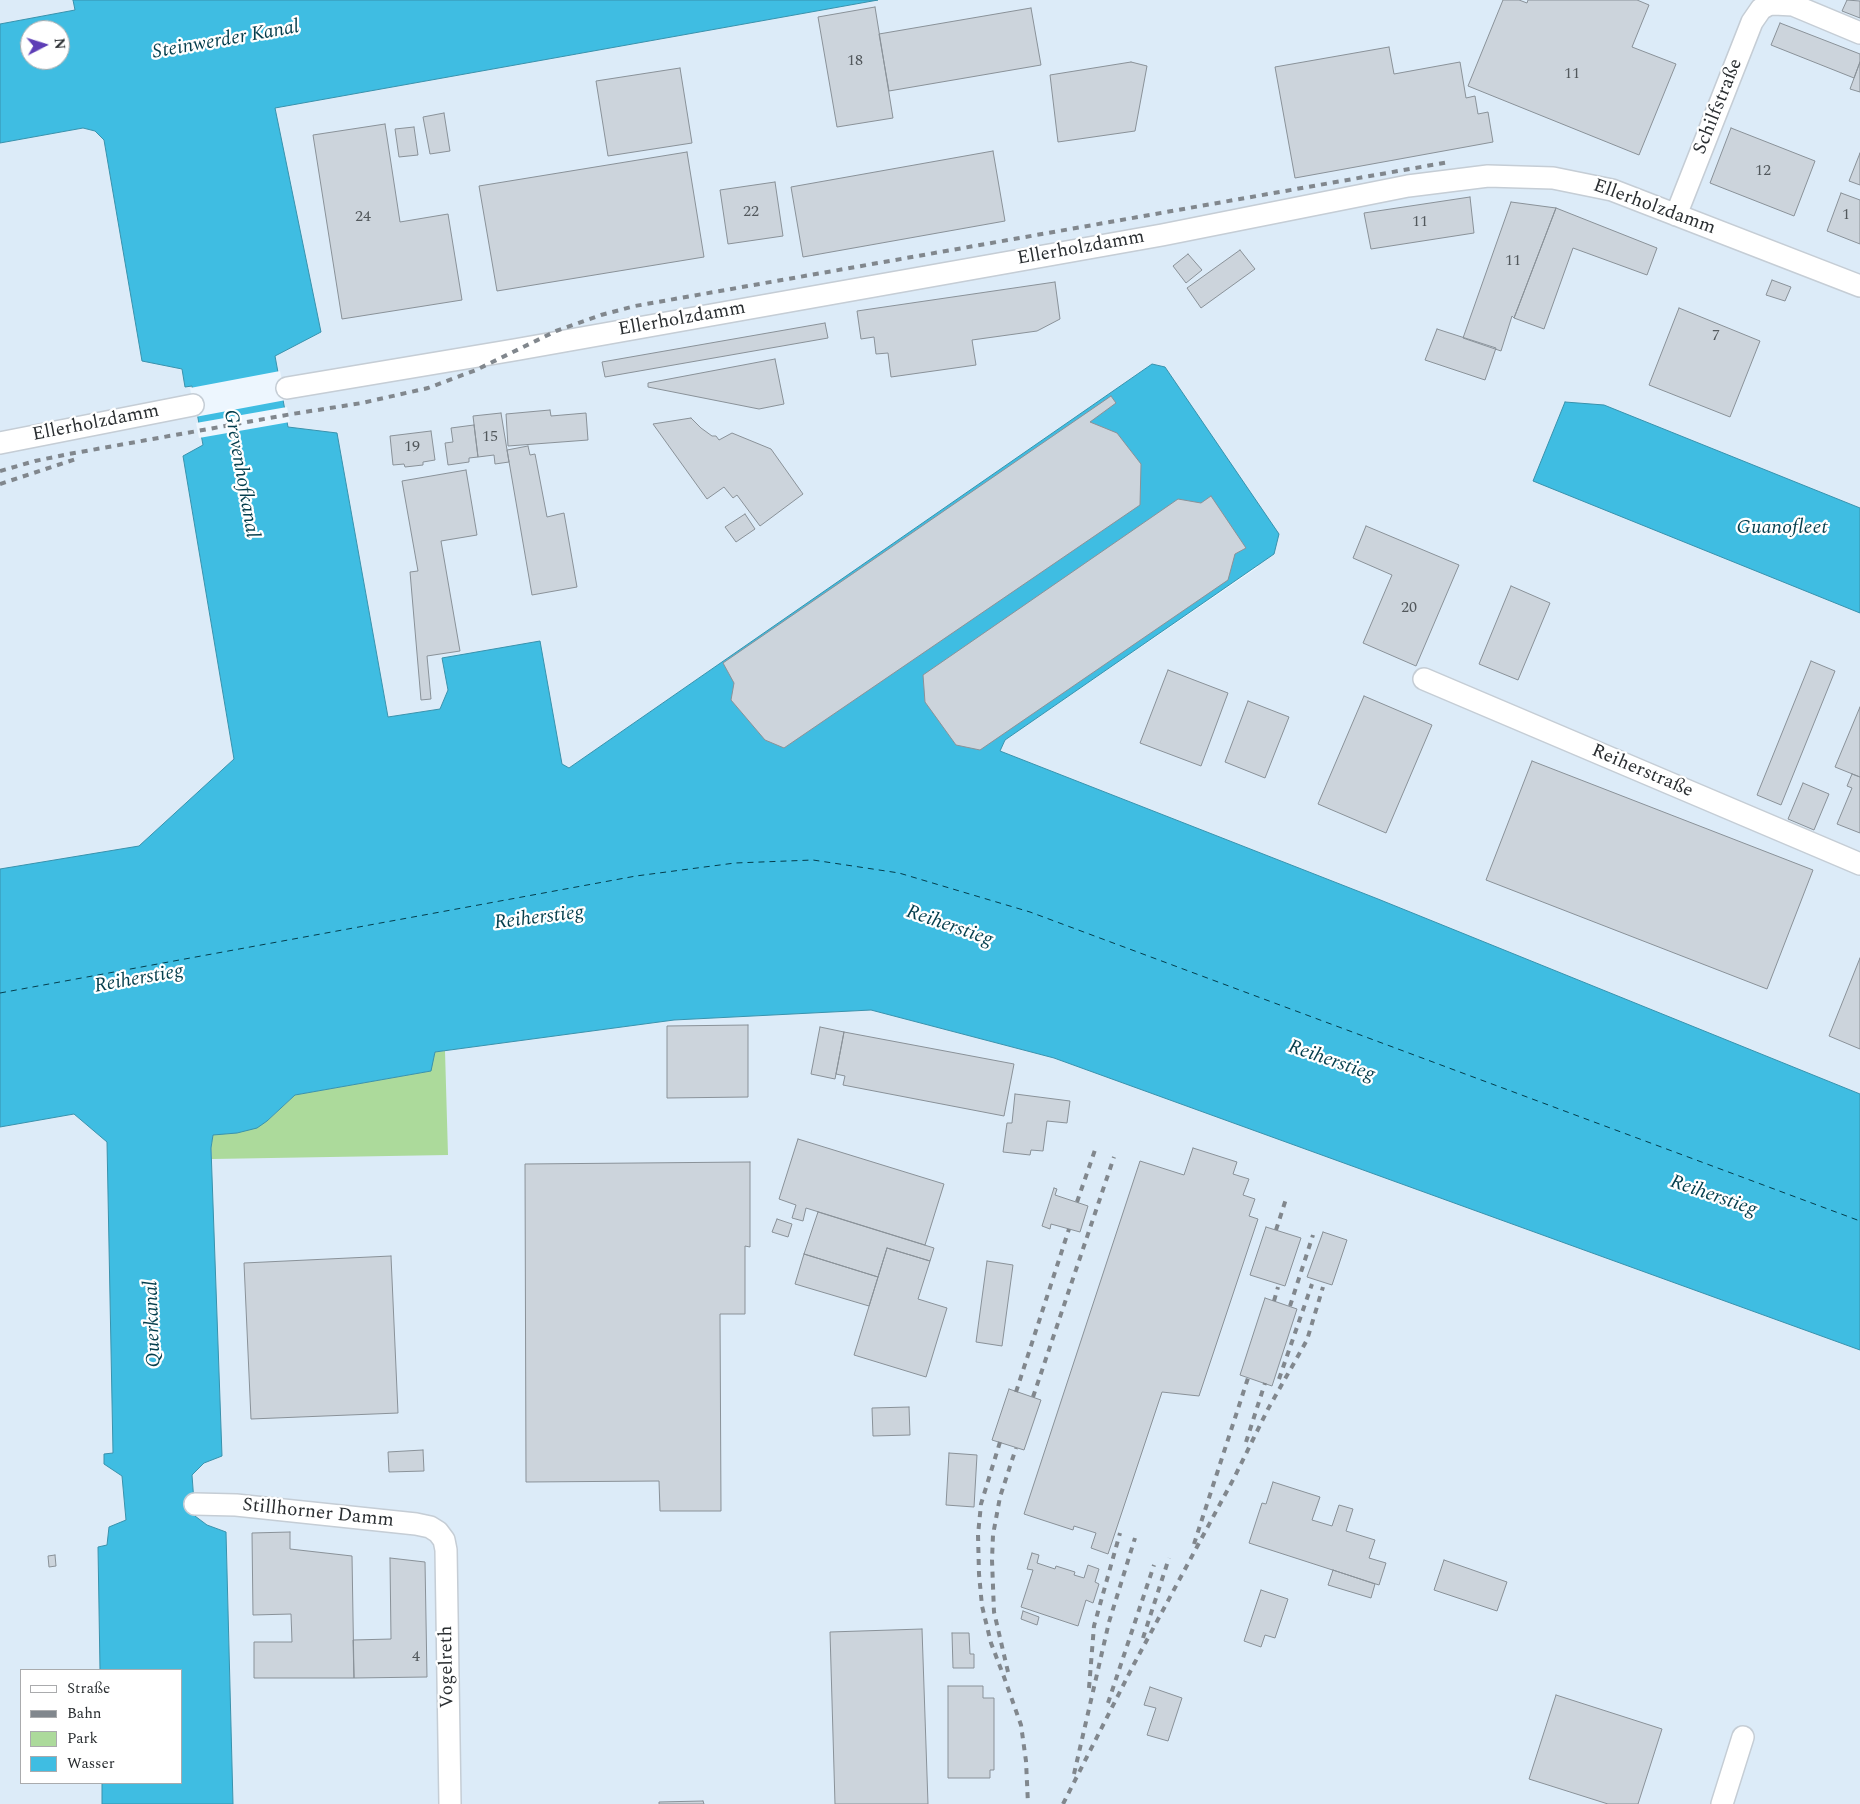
<!DOCTYPE html>
<html>
<head>
<meta charset="utf-8">
<style>
	body { margin:0 }
	#map { position:relative; width:1860px; height:1804px; overflow:hidden; background:#edf6fe; font-family:Spectral,serif }
	canvas { display:block }
	.legend { position:absolute; left:20px; top:1669px; width:162px; height:115px; box-sizing:border-box; background:#fff; border:1px solid #aaabad; margin:0; padding:6px 9px; list-style:none; font-size:15px; color:#2a2e31 }
	.legend li { display:flex; align-items:center; gap:10px; height:25px }
	.legend b { width:25px; border:1px solid #aaabad }
	.north { position:absolute; left:20px; top:20px; width:50px; height:50px; box-sizing:border-box; background:#fff; border:1px solid #aaabad; border-radius:50%; rotate:85deg; font-size:14px; font-weight:700; line-height:20px; text-align:center; color:#2a2e31 }
	.north::after { content:''; display:block; margin:auto; width:18px; height:22px; background:#5d3db6; clip-path:polygon(50% 0,100% 100%,50% 72%,0 100%) }
</style>
</head>
<body>
<div id="map">
<canvas width="1860" height="1804"></canvas>
<ul class="legend">
<li><b style="height:6px;background:#fff"></b>Straße</li>
<li><b style="height:6px;background:#81878d"></b>Bahn</li>
<li><b style="height:14px;background:#acda9b"></b>Park</li>
<li><b style="height:14px;background:#3fbde2"></b>Wasser</li>
</ul>
<div class="north">N</div>
</div>
<script>
const g = document.querySelector('canvas').getContext('2d');
g.lineJoin = 'round';
function fillPath(path, color) { g.fillStyle = color; g.fill(path, 'evenodd'); }
const shape = rows => new Path2D(rows.map(r => 'M' + r).join(''));
function trace(path, color, width, dash) { g.strokeStyle = color; g.lineWidth = width; g.lineCap = dash ? 'butt' : 'round'; g.setLineDash(dash || []); g.stroke(path); }
function drawText(font, color, halo, rows, align = 'center') {
  g.font = font + ' Spectral,serif'; g.lineWidth = 4.5; g.setLineDash([]); g.textBaseline = 'middle'; g.strokeStyle = halo; g.fillStyle = color; for (const [text, x, y, turn = 0] of rows) {
    g.save(); g.translate(x, y); g.rotate((+turn || 0) * Math.PI / 180); g.textAlign = isNaN(turn) ? turn : align; if (halo) g.strokeText(text, 0, 0); g.fillText(text, 0, 0); g.restore();
  }
}
fillPath(shape([
	[0,0,73,0,75,10,0,24],
	[878,0,1860,0,1860,1094,1378,899,1000,751,1005,740,1258,567,1165,367,1151,364,569,768,562,765,443,658,448,690,440,709,388,717,337,434,288,427,275,356,274,108],
	[83,128,95,131,104,139,142,360,182,369,185,386,192,386,203,446,183,457,234,760,139,847,0,869,0,143],
	[871,1010,1054,1058,1860,1350,1860,1804,233,1804,226,1532,207,1525,195,1516,192,1475,204,1463,211,1148,213,1134,237,1133,267,1121,295,1095,430,1071,435,1052,674,1020],
	[74,1114,107,1141,113,1454,104,1454,122,1476,126,1520,107,1545,98,1547,100,1670,21,1670,21,1783,102,1783,102,1804,0,1804,0,1127]
]), '#dcebf8');
fillPath(shape([
	[445,1051,448,1155,212,1159,211,1148,213,1134,237,1133,267,1121,295,1095,430,1071,435,1052]
]), '#acda9b');
const water = shape([
	[73,0,878,0,275,108,321,332,275,356,288,427,337,433,388,717,440,709,448,690,442,658,540,641,562,764,569,768,1152,364,1165,367,1279,534,1274,554,1005,740,1000,751,1378,899,1860,1094,1860,1350,1054,1058,871,1010,674,1020,435,1052,431,1071,295,1095,267,1121,257,1128,237,1133,213,1135,211,1148,222,1456,204,1463,192,1475,195,1516,207,1525,226,1532,233,1804,102,1804,102,1783,181,1783,181,1670,100,1670,98,1547,107,1545,109,1527,126,1520,122,1476,104,1464,104,1454,113,1453,107,1142,74,1114,0,1127,0,869,139,846,234,759,183,456,203,445,192,386,185,387,182,369,142,361,104,140,95,131,83,128,0,143,0,24,75,10,73,0],
	[30,30,60,30,60,60,30,60,30,30],
	[1565,402,1604,405,1860,508,1860,613,1533,481,1565,402]
]);
fillPath(water, '#3fbde2');
trace(water, '#3992ad', 1);
fillPath(shape([
	[280,371,286,400,195,417,190,388],
	[287,407,290,422,199,438,196,423]
]), '#edf6fe');
trace(shape([
	[0,993,636,876,735,863,813,860,899,873,1030,912,1860,1221]
]), '#043e4d', 1, [6, 5]);
const building = shape([
	[1503,0,1519,0,1527,3,1528,0,1637,0,1649,5,1632,47,1676,64,1639,155,1468,86,1503,0],
	[1847,0,1860,1,1860,18,1842,11,1847,0],
	[875,7,893,118,837,127,818,17,875,7],
	[1031,8,1041,65,889,91,879,34,1031,8],
	[1780,23,1860,54,1860,62,1854,78,1771,45,1780,23],
	[1389,47,1394,74,1460,62,1466,98,1475,96,1478,114,1488,112,1493,142,1295,178,1275,67,1389,47],
	[1131,62,1147,66,1135,131,1058,142,1050,75,1131,62],
	[1860,62,1860,92,1850,89,1860,62],
	[680,68,692,143,608,156,596,81,680,68],
	[444,113,450,151,430,154,423,117,444,113],
	[385,124,400,222,448,214,462,300,342,319,313,135,385,124],
	[414,127,418,155,399,157,395,129,414,127],
	[1731,128,1815,161,1794,216,1710,183,1731,128],
	[993,151,1005,221,803,257,791,187,993,151],
	[687,152,704,257,497,291,479,186,687,152],
	[1860,153,1860,185,1849,181,1860,153],
	[775,182,783,236,728,244,720,190,775,182],
	[1841,193,1860,200,1860,244,1827,231,1841,193],
	[1470,197,1474,233,1371,249,1364,213,1470,197],
	[1511,202,1556,208,1514,318,1512,316,1501,351,1463,338,1511,202],
	[1556,208,1657,248,1647,275,1573,248,1544,329,1514,318,1556,208],
	[1240,250,1255,269,1201,308,1187,288,1240,250],
	[1188,254,1202,270,1186,283,1173,266,1188,254],
	[1772,280,1791,287,1785,301,1766,295,1772,280],
	[1055,282,1060,319,1037,331,972,340,976,365,891,377,888,353,876,354,874,337,861,339,857,311,1055,282],
	[1679,308,1760,341,1730,417,1649,385,1679,308],
	[825,323,828,338,605,377,602,362,825,323],
	[1437,329,1496,348,1485,380,1425,360,1437,329],
	[775,359,784,404,759,409,648,387,648,383,775,359],
	[1111,396,1116,403,1090,422,1117,433,1141,464,1140,505,784,748,765,740,731,700,734,683,723,663,1111,396],
	[550,410,551,416,586,413,588,440,508,446,506,414,550,410],
	[501,413,509,462,495,464,494,455,478,457,473,416,501,413],
	[691,418,701,428,712,436,716,436,719,440,732,433,771,449,803,494,760,526,737,495,733,498,724,487,707,499,653,424,691,418],
	[474,425,478,457,469,458,469,462,448,465,445,443,453,442,451,428,474,425],
	[431,431,435,460,423,462,423,465,405,467,404,464,393,465,390,436,431,431],
	[528,446,530,455,535,454,547,517,564,513,577,587,532,595,507,450,528,446],
	[466,470,477,535,441,541,460,651,427,656,431,699,421,700,410,572,418,571,402,481,466,470],
	[1211,496,1246,548,1235,554,1228,580,980,750,956,745,925,702,923,675,1178,499,1201,503,1211,496],
	[745,514,755,529,736,542,725,527,745,514],
	[1366,526,1459,565,1416,666,1363,643,1392,575,1353,558,1366,526],
	[1511,586,1550,603,1518,680,1479,664,1511,586],
	[1811,661,1835,671,1781,805,1757,795,1811,661],
	[1168,670,1228,693,1201,766,1140,743,1168,670],
	[1364,696,1432,725,1386,833,1318,804,1364,696],
	[1248,701,1289,717,1265,778,1225,762,1248,701],
	[1860,707,1860,777,1835,767,1860,707],
	[1532,761,1813,870,1767,989,1486,880,1532,761],
	[1852,774,1860,777,1860,833,1837,824,1852,788,1847,786,1852,774],
	[1803,783,1829,794,1814,830,1788,819,1803,783],
	[1860,958,1860,1049,1829,1036,1860,958],
	[748,1025,748,1097,667,1098,667,1026,748,1025],
	[820,1027,844,1032,835,1079,811,1074,820,1027],
	[844,1032,1014,1064,1004,1116,843,1085,845,1076,836,1074,844,1032],
	[1015,1094,1070,1101,1067,1123,1047,1121,1043,1151,1031,1150,1030,1155,1003,1152,1007,1123,1012,1123,1015,1094],
	[798,1139,944,1184,925,1245,806,1208,803,1221,792,1218,796,1205,779,1199,798,1139],
	[1193,1148,1237,1162,1233,1174,1249,1179,1243,1195,1255,1199,1249,1216,1258,1219,1199,1396,1162,1392,1108,1554,1091,1548,1096,1533,1074,1526,1073,1530,1024,1514,1140,1161,1184,1175,1193,1148],
	[750,1162,750,1247,745,1246,745,1314,720,1314,721,1511,660,1511,659,1481,526,1482,525,1164,750,1162],
	[1054,1188,1057,1189,1055,1195,1088,1206,1080,1232,1051,1224,1050,1229,1042,1226,1054,1188],
	[818,1212,934,1248,930,1261,887,1248,878,1277,804,1254,818,1212],
	[777,1219,792,1224,788,1237,772,1232,777,1219],
	[1266,1227,1301,1238,1285,1286,1250,1275,1266,1227],
	[1323,1232,1347,1240,1332,1285,1307,1277,1323,1232],
	[887,1248,930,1261,918,1299,947,1308,926,1377,854,1355,887,1248],
	[804,1254,878,1277,869,1306,795,1284,804,1254],
	[391,1256,398,1413,251,1419,244,1263,391,1256],
	[987,1261,1013,1265,1002,1346,976,1342,987,1261],
	[1265,1298,1297,1309,1272,1386,1240,1375,1265,1298],
	[1009,1389,1041,1400,1024,1450,992,1440,1009,1389],
	[909,1407,910,1435,873,1436,872,1408,909,1407],
	[423,1450,424,1471,389,1472,388,1452,423,1450],
	[949,1453,977,1455,974,1507,946,1505,949,1453],
	[1273,1482,1320,1497,1312,1520,1332,1526,1339,1505,1353,1509,1346,1531,1375,1540,1369,1558,1386,1563,1379,1585,1249,1543,1262,1503,1266,1504,1273,1482],
	[290,1532,290,1549,352,1556,354,1678,254,1678,254,1642,292,1642,291,1614,253,1615,252,1533,290,1532],
	[1032,1553,1039,1555,1037,1563,1055,1569,1056,1566,1075,1572,1074,1575,1084,1578,1088,1565,1099,1569,1095,1582,1099,1584,1093,1603,1086,1600,1078,1626,1021,1607,1033,1570,1027,1569,1032,1553],
	[55,1555,56,1566,49,1567,48,1556,55,1555],
	[390,1558,425,1562,427,1677,354,1678,353,1640,391,1639,390,1558],
	[1444,1560,1507,1582,1497,1611,1434,1590,1444,1560],
	[1333,1570,1375,1584,1371,1598,1328,1585,1333,1570],
	[1261,1590,1288,1599,1275,1638,1265,1635,1261,1647,1244,1641,1261,1590],
	[1023,1611,1039,1617,1037,1625,1021,1619,1023,1611],
	[922,1629,928,1804,835,1804,830,1632,922,1629],
	[952,1633,969,1633,970,1654,974,1654,974,1668,953,1668,952,1633],
	[948,1686,983,1686,983,1698,994,1698,994,1770,990,1770,990,1778,948,1778,948,1686],
	[1150,1687,1182,1698,1168,1741,1147,1735,1156,1708,1144,1705,1150,1687],
	[1556,1695,1662,1729,1638,1804,1608,1804,1529,1779,1556,1695],
	[703,1801,704,1804,659,1804,659,1802,703,1801]
]);
fillPath(building, '#ccd4dc');
trace(building, '#8a9299', 1);
const minor = shape([
	[1676,215,1752,22,1761,9,1768,5,1774,4,1793,5,1860,33],
	[287,388,514,350,1162,235,1408,186,1488,176,1553,178,1612,190,1860,286],
	[0,443,193,405],
	[1424,679,1860,864],
	[195,1504,236,1505,416,1524,430,1527,438,1532,444,1540,446,1550,450,1804],
	[1722,1804,1743,1737]
]);
trace(minor, '#c5cdd5', 24);
trace(minor, '#fff', 21);
trace(shape([
	[0,471,35,461,69,454,292,414,362,403,428,388,476,370,556,331,601,315,635,306,1449,162],
	[0,484,76,459],
	[1077,1202,1095,1150],
	[1276,1230,1286,1199],
	[1274,1301,1278,1287],
	[1290,1306,1313,1235],
	[1279,1379,1312,1284],
	[1016,1392,1069,1229],
	[1033,1397,1114,1157],
	[1000,1442,981,1504,978,1535,979,1574,982,1606,991,1643,1004,1677,1021,1725,1026,1761,1028,1804],
	[1246,1442,1265,1383],
	[1194,1544,1248,1378],
	[1143,1638,1169,1558],
	[1008,1672,994,1612,992,1560,993,1535,1000,1497,1016,1448],
	[1089,1688,1094,1626,1120,1533],
	[1108,1703,1154,1565],
	[1074,1774,1109,1622,1135,1538],
	[1063,1804,1134,1664,1234,1478,1268,1409,1307,1340,1323,1287]
]), '#81878d', 4, [6, 6]);
drawText('16px', '#52585c', null, [
	["18",855,62],
	["11",1572,75],
	["12",1763,172],
	["22",751,213],
	["1",1846,216],
	["24",363,218],
	["11",1420,223],
	["11",1513,262],
	["7",1716,337],
	["15",490,438],
	["19",412,448],
	["20",1409,609],
	["4",416,1658]
]);
drawText('19px', '#2a2e31', '#fff', [
	["Schilfstraße",1719,107,-68],
	["Ellerholzdamm",1654,208,20],
	["Ellerholzdamm",1081,249,-10],
	["Ellerholzdamm",682,320,-10],
	["Ellerholzdamm",96,424,-11],
	["Reiherstraße",1642,772,23],
	["Stillhorner Damm",318,1514,6],
	["Vogelreth",448,1667,-91]
]);
drawText('italic 20px', '#043e4d', '#fff', [
	["Steinwerder Kanal",226,41,-10],
	["Grevenhofkanal",240,474,80],
	["Guanofleet",1782,529],
	["Reiherstieg",539,919,-7],
	["Reiherstieg",949,927,19],
	["Reiherstieg",139,980,-10],
	["Reiherstieg",1331,1062,19],
	["Reiherstieg",1713,1197,19],
	["Querkanal",154,1324,-92]
]);
</script>
</body>
</html>
